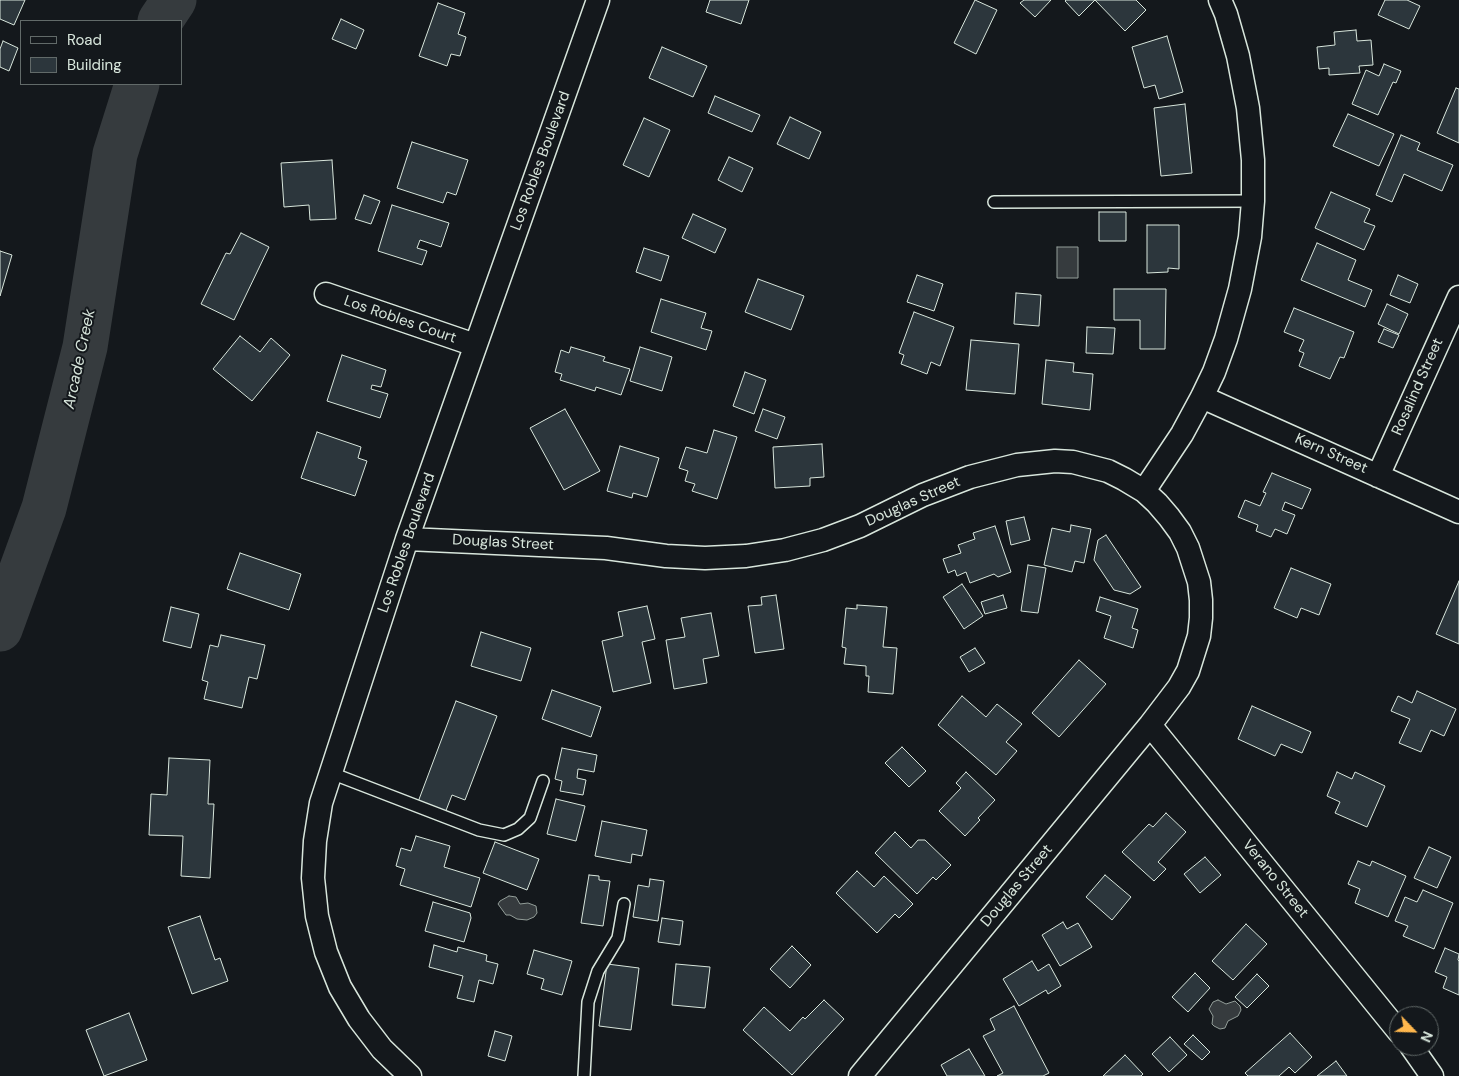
<!DOCTYPE html>
<html>
<head>
<meta charset="utf-8">
<style>
	body { margin:0 }
	#map { position:relative; width:1459px; height:1076px; overflow:hidden; background:#14181c; font-family:"DM Sans",sans-serif }
	canvas { display:block }
	.legend { position:absolute; left:20px; top:20px; width:162px; height:65px; box-sizing:border-box; background:#14181c; border:1px solid #626a69; margin:0; padding:6px 9px; list-style:none; font-size:15px; color:#d8e6dc }
	.legend li { display:flex; align-items:center; gap:10px; height:25px }
	.legend b { width:25px; border:1px solid #626a69 }
	.north { position:absolute; left:1389px; top:1006px; width:50px; height:50px; box-sizing:border-box; background:#14181c; border:1px solid #626a69; border-radius:50%; rotate:114deg; font-size:14px; font-weight:700; line-height:20px; text-align:center; color:#d8e6dc }
	.north::after { content:''; display:block; margin:auto; width:18px; height:22px; background:#ffb74d; clip-path:polygon(50% 0,100% 100%,50% 72%,0 100%) }
</style>
</head>
<body>
<div id="map">
<canvas width="1459" height="1076"></canvas>
<ul class="legend">
<li><b style="height:6px;background:#14181c"></b>Road</li>
<li><b style="height:14px;background:#2c363c"></b>Building</li>
</ul>
<div class="north">N</div>
</div>
<script>
const g = document.querySelector('canvas').getContext('2d');
g.lineJoin = 'round';
function fillPath(path, color) { g.fillStyle = color; g.fill(path, 'evenodd'); }
const shape = rows => new Path2D(rows.map(r => 'M' + r).join(''));
function trace(path, color, width, dash) { g.strokeStyle = color; g.lineWidth = width; g.lineCap = dash ? 'butt' : 'round'; g.setLineDash(dash || []); g.stroke(path); }
function drawText(font, color, halo, rows, align = 'center') {
  g.font = font + ' "DM Sans",sans-serif'; g.lineWidth = 4; g.setLineDash([]); g.textBaseline = 'middle'; g.strokeStyle = halo; g.fillStyle = color; for (const [text, x, y, turn = 0] of rows) {
    g.save(); g.translate(x, y); g.rotate((+turn || 0) * Math.PI / 180); g.textAlign = isNaN(turn) ? turn : align; if (halo) g.strokeText(text, 0, 0); g.fillText(text, 0, 0); g.restore();
  }
}
const water = shape([
	[1057,247,1078,247,1078,278,1057,278,1057,247],
	[509,896,516,897,520,904,528,903,536,906,537,913,534,917,527,920,517,919,510,915,506,915,498,904,500,901,509,896],
	[1218,1000,1226,1004,1235,1001,1240,1006,1241,1010,1238,1016,1228,1021,1225,1028,1220,1029,1214,1026,1212,1024,1213,1016,1209,1009,1213,1002,1218,1000]
]);
fillPath(water, '#363b3e');
trace(water, '#939e99', 1);
trace(shape([
	[160,21,174,0],
	[0,629,44,508,85,347,115,154,137,84]
]), '#363b3e', 45);
const building = shape([
	[0,0,25,0,14,25,0,19,0,0],
	[710,0,749,0,741,24,706,12,710,0],
	[975,0,997,10,976,54,954,43,975,0],
	[1024,0,1051,0,1035,17,1020,3,1024,0],
	[1066,0,1136,0,1146,10,1125,31,1095,0,1079,16,1065,1,1066,0],
	[1385,0,1407,0,1420,6,1409,29,1378,15,1385,0],
	[438,3,465,13,458,34,466,37,460,56,451,54,447,66,419,56,438,3],
	[341,19,364,30,356,49,332,39,341,19],
	[1356,30,1357,41,1371,40,1373,65,1359,66,1360,73,1329,75,1329,68,1319,69,1317,47,1335,45,1334,32,1356,30],
	[1167,36,1183,92,1159,99,1155,85,1144,88,1132,47,1167,36],
	[3,41,18,48,9,71,0,67,0,49,3,41],
	[662,47,707,66,693,97,649,78,662,47],
	[1384,64,1401,71,1396,83,1393,82,1378,115,1352,104,1366,70,1379,76,1384,64],
	[1456,88,1459,89,1459,143,1437,133,1456,88],
	[715,96,760,115,752,132,708,113,715,96],
	[1185,104,1192,173,1161,176,1154,108,1185,104],
	[1348,114,1394,134,1379,166,1333,146,1348,114],
	[790,117,821,132,809,159,777,144,790,117],
	[644,118,670,130,649,177,623,165,644,118],
	[1401,135,1420,143,1417,150,1453,165,1442,191,1404,174,1392,202,1376,195,1401,135],
	[412,142,468,160,456,195,447,192,443,203,397,188,412,142],
	[729,157,753,168,742,192,718,180,729,157],
	[332,160,336,219,310,220,309,205,284,207,281,163,332,160],
	[1331,192,1370,209,1364,222,1375,226,1364,250,1315,228,1331,192],
	[364,195,380,201,371,224,355,219,364,195],
	[392,205,449,223,441,247,420,240,417,248,427,251,422,265,378,251,392,205],
	[1099,212,1126,212,1126,241,1099,241,1099,212],
	[693,214,726,229,715,253,682,238,693,214],
	[1147,225,1179,225,1179,269,1168,268,1168,272,1147,273,1147,225],
	[241,233,269,247,234,320,201,304,226,253,230,254,241,233],
	[1317,243,1356,260,1348,280,1372,290,1365,307,1301,280,1317,243],
	[644,248,669,256,661,281,636,272,644,248],
	[0,251,12,255,0,296,0,251],
	[917,275,943,284,934,311,907,302,917,275],
	[1398,275,1418,284,1410,303,1390,295,1398,275],
	[758,279,804,296,791,330,745,312,758,279],
	[1114,289,1166,289,1165,349,1140,349,1140,320,1114,320,1114,289],
	[1016,293,1041,295,1039,326,1014,324,1016,293],
	[661,299,706,313,701,328,712,331,706,350,651,332,661,299],
	[1387,304,1408,314,1399,334,1378,324,1387,304],
	[1294,308,1354,332,1344,358,1340,357,1330,379,1299,366,1304,353,1299,351,1304,340,1284,332,1294,308],
	[914,312,954,327,940,366,931,362,927,374,901,364,904,355,899,353,914,312],
	[1087,327,1115,328,1113,354,1086,353,1087,327],
	[1384,329,1399,335,1393,348,1378,342,1384,329],
	[240,336,260,352,271,338,290,355,252,401,213,369,240,336],
	[971,340,1019,344,1015,394,966,390,971,340],
	[571,347,605,357,603,361,630,369,621,395,596,387,595,391,560,380,562,374,555,372,561,350,569,353,571,347],
	[640,347,672,357,662,391,630,381,640,347],
	[342,355,386,370,381,387,372,385,371,389,388,394,380,418,327,401,342,355],
	[1046,360,1074,363,1073,372,1093,374,1090,410,1042,404,1046,360],
	[745,372,766,380,754,414,733,406,745,372],
	[565,409,600,471,564,490,530,428,565,409],
	[763,409,785,417,777,439,755,431,763,409],
	[714,430,737,437,717,499,692,491,695,484,685,481,688,471,679,468,686,447,707,453,714,430],
	[317,432,361,447,358,458,367,461,355,496,301,478,317,432],
	[822,444,824,477,810,478,810,486,775,488,773,447,822,444],
	[620,446,659,458,647,497,633,493,632,498,607,491,620,446],
	[1272,473,1311,489,1302,509,1285,502,1282,510,1295,515,1287,534,1275,529,1271,537,1256,531,1258,525,1238,517,1245,500,1260,506,1266,493,1263,492,1272,473],
	[1024,517,1030,540,1011,545,1006,521,1024,517],
	[1071,525,1091,529,1084,563,1075,561,1072,572,1044,565,1052,528,1070,532,1071,525],
	[995,526,1011,572,998,577,994,574,970,583,966,572,957,576,955,570,948,573,943,559,961,553,958,545,975,539,973,533,995,526],
	[1106,535,1141,587,1130,594,1114,590,1094,560,1098,540,1106,535],
	[240,553,301,574,289,610,227,589,240,553],
	[1028,565,1046,568,1038,613,1021,611,1028,565],
	[1291,568,1331,584,1319,615,1301,608,1297,618,1274,608,1291,568],
	[1459,581,1459,644,1436,634,1459,581],
	[962,584,983,616,964,629,943,597,962,584],
	[776,595,784,649,755,653,748,606,762,605,761,597,776,595],
	[1003,595,1007,608,985,614,981,602,1003,595],
	[1100,597,1138,609,1132,628,1138,630,1133,648,1104,638,1111,616,1096,611,1100,597],
	[857,605,887,607,883,647,897,648,893,694,868,692,869,676,866,676,866,666,844,664,846,648,842,647,846,608,857,609,857,605],
	[647,606,655,639,642,642,651,683,613,692,602,641,623,636,618,612,647,606],
	[171,607,199,614,191,648,163,641,171,607],
	[711,613,719,656,703,659,707,683,674,689,666,640,685,637,681,618,711,613],
	[481,632,531,648,521,681,471,666,481,632],
	[221,635,265,645,257,679,249,677,242,708,204,699,208,682,202,680,210,645,218,647,221,635],
	[975,648,985,663,969,672,960,657,975,648],
	[1079,660,1106,684,1059,737,1032,713,1079,660],
	[552,690,601,707,591,737,542,719,552,690],
	[1417,691,1456,709,1444,736,1431,730,1421,752,1399,743,1410,719,1391,711,1398,696,1412,703,1417,691],
	[962,696,986,717,997,704,1022,724,1006,742,1017,751,996,775,938,725,962,696],
	[456,701,497,716,465,800,452,795,445,813,418,802,456,701],
	[1252,706,1311,732,1302,753,1281,744,1275,756,1238,739,1252,706],
	[902,747,926,771,909,787,885,763,902,747],
	[562,748,597,755,594,772,578,769,577,778,586,780,583,795,560,791,562,781,555,779,562,748],
	[169,758,210,760,208,804,214,804,210,878,181,876,183,836,149,835,151,794,167,795,169,758],
	[966,772,995,800,978,818,980,820,965,836,939,811,961,788,956,783,966,772],
	[1337,772,1352,779,1355,772,1385,786,1367,827,1335,813,1340,802,1327,796,1337,772],
	[556,799,585,806,576,841,547,834,556,799],
	[1166,813,1186,832,1158,862,1166,869,1154,881,1122,852,1149,824,1153,827,1166,813],
	[602,821,647,830,642,856,632,854,631,863,595,856,602,821],
	[895,832,911,848,918,840,925,840,951,865,936,880,933,877,917,894,875,853,895,832],
	[416,836,450,846,444,867,480,878,471,907,400,885,405,869,396,866,401,848,411,851,416,836],
	[495,842,539,859,527,890,483,873,495,842],
	[1429,847,1451,857,1437,888,1414,878,1429,847],
	[1205,857,1221,875,1200,893,1184,874,1205,857],
	[1358,861,1370,866,1372,861,1406,876,1388,917,1355,903,1360,889,1348,884,1358,861],
	[857,871,874,887,884,876,913,904,899,918,895,914,877,933,836,893,857,871],
	[589,875,599,876,599,880,610,881,603,926,581,923,589,875],
	[1105,875,1131,897,1112,920,1086,897,1105,875],
	[650,879,664,881,658,921,633,917,638,885,649,887,650,879],
	[1423,890,1453,903,1434,949,1403,936,1408,926,1395,921,1405,897,1417,902,1423,890],
	[433,902,470,913,471,918,464,942,425,931,433,902],
	[200,916,215,960,220,958,228,981,192,994,168,927,200,916],
	[662,918,683,921,680,945,658,942,662,918],
	[1063,922,1067,929,1078,923,1092,947,1060,966,1042,935,1063,922],
	[1246,924,1267,944,1233,980,1212,961,1246,924],
	[434,945,457,952,458,947,487,955,486,961,498,964,493,984,479,980,474,1002,457,998,463,976,429,967,434,945],
	[792,946,811,965,790,988,770,969,792,946],
	[1445,948,1459,954,1458,960,1459,961,1459,995,1443,988,1447,977,1435,972,1445,948],
	[534,950,572,961,562,995,541,989,544,979,527,974,534,950],
	[1032,961,1038,971,1049,964,1061,986,1048,994,1046,990,1019,1006,1003,979,1032,961],
	[607,964,639,968,631,1030,599,1026,607,964],
	[676,964,710,967,705,1008,672,1005,676,964],
	[1195,973,1210,988,1188,1012,1172,997,1195,973],
	[1257,974,1269,986,1247,1008,1235,997,1257,974],
	[824,1000,844,1019,792,1075,743,1030,764,1007,790,1031,803,1017,805,1019,824,1000],
	[1014,1006,1049,1073,1043,1076,997,1076,1003,1073,983,1036,995,1030,990,1019,1014,1006],
	[129,1013,147,1060,104,1076,86,1030,129,1013],
	[495,1031,512,1036,505,1061,488,1056,495,1031],
	[1290,1033,1312,1057,1295,1073,1289,1067,1279,1076,1248,1076,1245,1073,1290,1033],
	[1193,1035,1210,1052,1202,1060,1184,1044,1193,1035],
	[1170,1037,1187,1055,1169,1072,1152,1054,1170,1037],
	[969,1049,985,1076,947,1076,941,1065,969,1049],
	[1125,1055,1143,1074,1141,1076,1103,1076,1125,1055],
	[1336,1061,1347,1076,1317,1076,1336,1061]
]);
fillPath(building, '#2c363c');
trace(building, '#d8e6dc', 1);
const lane = shape([
	[994,202,1253,201],
	[331,773,479,830,504,835,518,829,530,818,543,781],
	[584,1076,588,1002,598,971,618,938,624,904]
]);
const street = shape([
	[326,294,475,345],
	[1202,397,1459,512],
	[1378,476,1459,297],
	[1144,491,1182,434,1202,397,1214,372,1226,339,1240,289,1250,237,1253,201,1253,160,1248,108,1238,56,1226,14,1220,0],
	[407,539,606,548,666,556,705,558,746,556,785,550,823,540,860,526,923,495,970,477,1017,465,1055,461,1073,462,1108,471,1124,479,1144,491,1157,503,1169,517,1180,532,1188,548,1199,582,1201,600,1201,618,1199,636,1188,671,1179,687,1150,725,860,1076],
	[1150,725,1399,1032],
	[1411,1046,1432,1076],
	[410,1076,382,1049,359,1019,340,987,326,952,317,916,313,878,315,841,321,803,407,539,598,0]
]);
trace(lane, '#d8e6dc', 14);
trace(street, '#d8e6dc', 25);
trace(lane, '#14181c', 11);
trace(street, '#14181c', 22);
drawText('15px', '#d8e6dc', '#14181c', [
	["Los Robles Boulevard",541,161,-70],
	["Los Robles Court",400,320,19],
	["Rosalind Street",1418,387,-66],
	["Kern Street",1331,454,24],
	["Douglas Street",913,502,-24],
	["Los Robles Boulevard",407,543,-71],
	["Douglas Street",503,543,3],
	["Verano Street",1275,879,51],
	["Douglas Street",1017,886,-50]
]);
drawText('italic 16px', '#d8e6dc', '#14181c', [
	["Arcade Creek",80,359,-78]
]);
</script>
</body>
</html>
